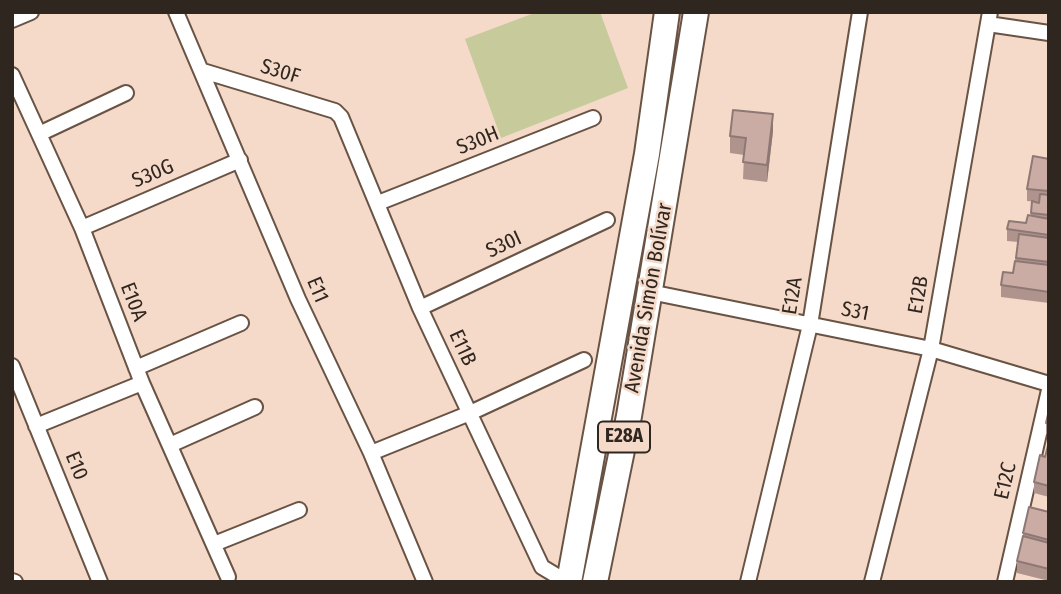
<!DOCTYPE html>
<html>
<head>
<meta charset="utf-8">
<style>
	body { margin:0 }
	#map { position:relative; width:1061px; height:594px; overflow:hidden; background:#f5dac9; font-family:"Fira Sans Condensed",sans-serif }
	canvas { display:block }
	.frame { position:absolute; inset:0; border:14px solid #2f261f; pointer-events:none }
</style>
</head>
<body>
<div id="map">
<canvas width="1061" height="594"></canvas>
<div class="frame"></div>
</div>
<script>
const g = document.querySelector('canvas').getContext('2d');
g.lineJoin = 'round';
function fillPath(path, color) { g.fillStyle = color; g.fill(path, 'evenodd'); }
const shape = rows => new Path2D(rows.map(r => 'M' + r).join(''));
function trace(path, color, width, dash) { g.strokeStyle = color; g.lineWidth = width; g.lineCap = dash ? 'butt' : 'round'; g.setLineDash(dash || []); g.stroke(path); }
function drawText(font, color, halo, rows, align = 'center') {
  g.font = font + ' "Fira Sans Condensed",sans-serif'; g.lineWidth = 5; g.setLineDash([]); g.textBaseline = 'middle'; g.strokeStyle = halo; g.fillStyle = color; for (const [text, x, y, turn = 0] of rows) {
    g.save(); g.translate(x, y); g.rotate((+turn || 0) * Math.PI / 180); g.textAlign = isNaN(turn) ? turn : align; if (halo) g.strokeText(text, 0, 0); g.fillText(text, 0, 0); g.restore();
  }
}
fillPath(shape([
	[537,12,600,12,628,88,501,138,465,39]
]), '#c7ca9b');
const minor = shape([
	[176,12,298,299,371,453,425,582],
	[12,20,31,12],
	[988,24,1049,33],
	[203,71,335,111,341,117,420,308,542,567,567,582],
	[12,75,82,228,142,383,228,577],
	[39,134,126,93],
	[378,203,593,118],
	[82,228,240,160],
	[650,292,931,349,1049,384],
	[420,308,607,220],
	[12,366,100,582],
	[136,368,241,323],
	[36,426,142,383],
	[170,445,255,407],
	[371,453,470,413,584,360],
	[214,544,299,510],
	[12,581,15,582],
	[748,582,810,325,860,12],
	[872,582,931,349,990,12],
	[1005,582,1049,390]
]);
const trunk = shape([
	[569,582,647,154,667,12],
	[595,582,629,416,696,12]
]);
trace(minor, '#695344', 18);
trace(trunk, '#695344', 28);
trace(minor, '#fff', 14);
trace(trunk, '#fff', 24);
fillPath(shape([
	[773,131,767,182,743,179,744,155,730,153,730,136],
	[1049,159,1049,303,1001,297,1001,285,1013,273,1018,242,1007,241,1007,229,1026,223,1031,216,1031,213,1039,202,1027,201,1027,189],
	[1049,410,1049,435,1046,434,1046,423],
	[1049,442,1049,497,1034,493,1034,482,1045,457],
	[1049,512,1049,581,1017,573,1017,561,1023,538,1023,533]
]), '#af948e');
fillPath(shape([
	[773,114,773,131,767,182,767,165]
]), '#8e7874');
const building = shape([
	[733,110,773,114,767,165,743,162,746,138,730,136,733,110],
	[1033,156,1049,159,1049,191,1027,189,1033,156],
	[1040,194,1049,195,1049,215,1031,213,1032,201,1039,203,1040,194],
	[1028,215,1049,219,1049,235,1007,229,1009,221,1026,223,1028,215],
	[1019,234,1049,238,1049,262,1016,258,1019,234],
	[1015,261,1049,265,1049,292,1001,285,1003,272,1013,273,1015,261],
	[1049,410,1049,423,1046,423,1049,410],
	[1049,442,1049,486,1034,482,1040,455,1045,457,1049,442],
	[1029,507,1049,512,1049,540,1023,533,1029,507],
	[1023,536,1049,543,1049,569,1017,561,1023,536]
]);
fillPath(building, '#cbaca5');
trace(building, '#8e7874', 2);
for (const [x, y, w] of [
	[624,437,52]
]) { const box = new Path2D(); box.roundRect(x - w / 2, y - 15.5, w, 31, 5); g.fillStyle = '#f5dac9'; g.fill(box); trace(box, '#2f261f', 2); }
drawText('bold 19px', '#2f261f', null, [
	["E28A",624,437]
]);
drawText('21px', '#2f261f', '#f5dac9', [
	["S30F",280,72,17],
	["S30H",478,141,-22],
	["S30G",153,174,-23],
	["S30I",504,245,-25],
	["E11",317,290,67],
	["E12B",919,295,-80],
	["E12A",793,296,-81],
	["Avenida Simón Bolívar",649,298,-80],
	["E10A",133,302,69],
	["S31",855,312,11],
	["E11B",462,348,65],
	["E10",76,466,68],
	["E12C",1006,481,-77]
]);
</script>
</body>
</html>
